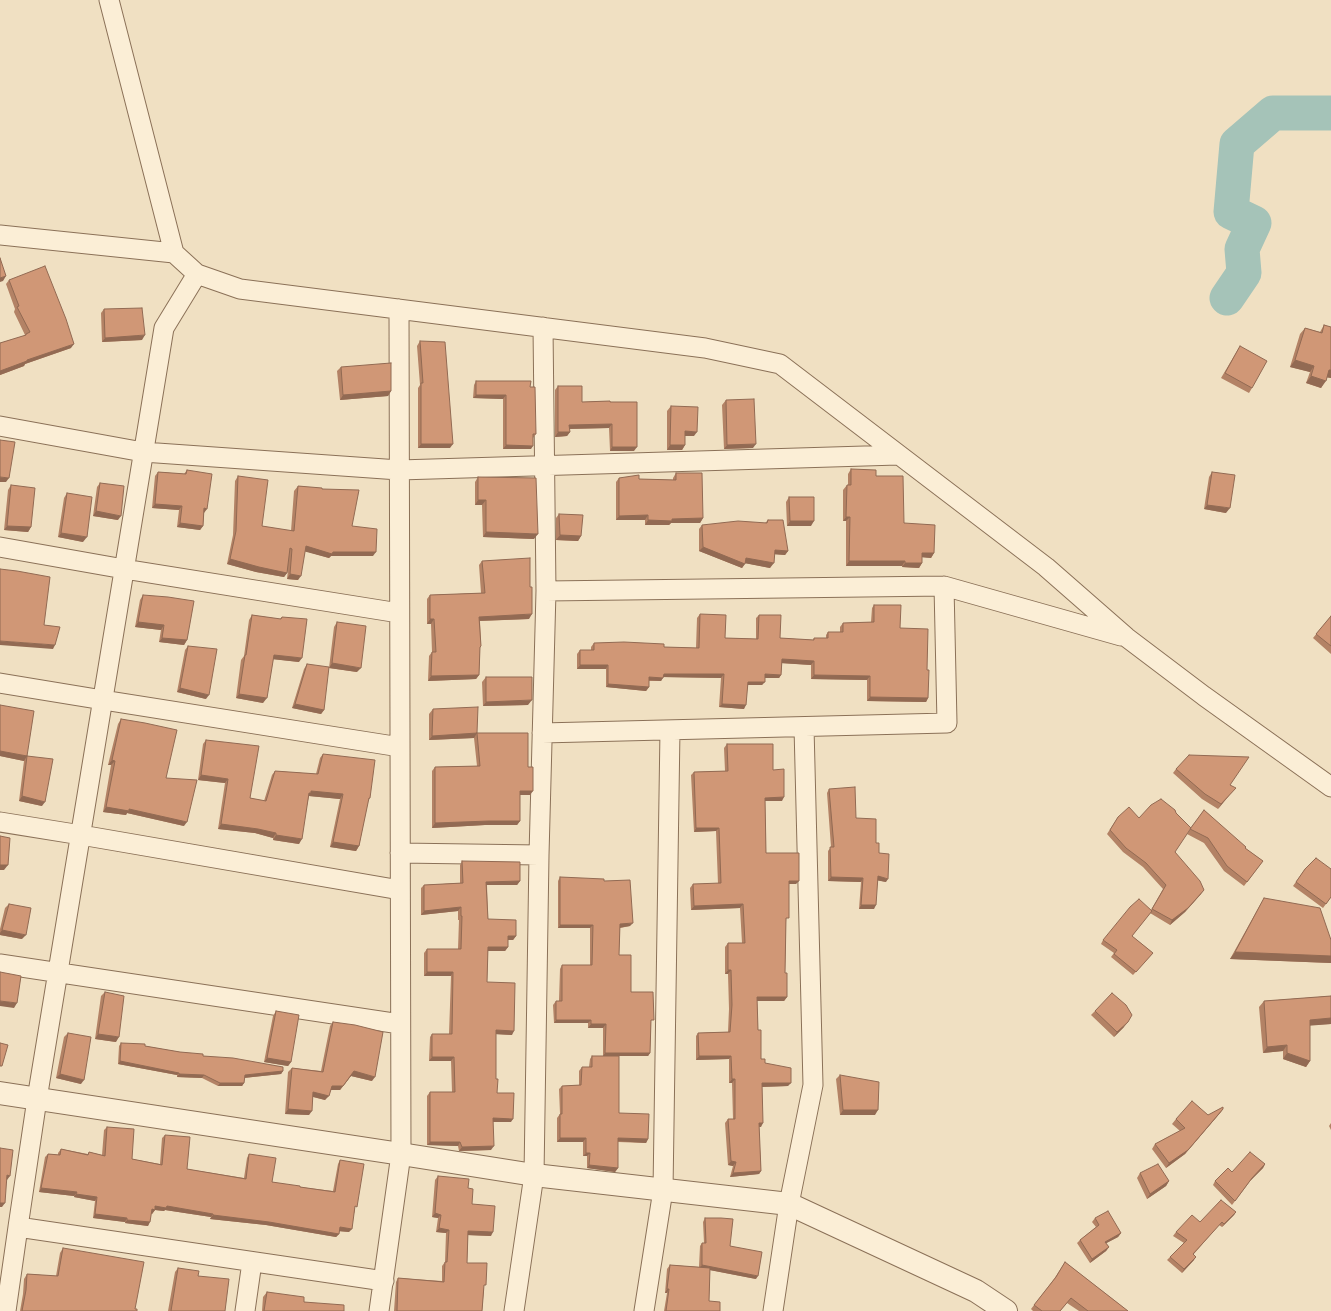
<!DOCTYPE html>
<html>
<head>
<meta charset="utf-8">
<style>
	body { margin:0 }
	canvas { display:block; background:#f0e0c2 }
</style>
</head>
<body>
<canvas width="1331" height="1311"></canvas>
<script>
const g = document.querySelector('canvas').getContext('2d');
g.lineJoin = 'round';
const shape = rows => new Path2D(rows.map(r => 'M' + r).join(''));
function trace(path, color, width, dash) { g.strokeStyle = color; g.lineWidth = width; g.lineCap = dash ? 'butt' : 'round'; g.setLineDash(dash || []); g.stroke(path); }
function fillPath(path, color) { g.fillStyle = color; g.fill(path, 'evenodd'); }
trace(shape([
	[1227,298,1244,273,1242,249,1254,223,1231,212,1237,144,1273,113,1331,113]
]), '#a5c3b8', 35);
const minor = shape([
	[109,0,174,253,197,274,240,289,705,348,780,364,1046,567,1126,637,1204,696,1331,787],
	[0,235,174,253],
	[197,274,164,328,37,1099,18,1227,384,1281],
	[543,327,546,591],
	[0,426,143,452,399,470,898,455],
	[0,547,124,569,399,613],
	[0,683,103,700,400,747],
	[542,733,947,723,944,586],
	[0,822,81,835,400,890],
	[400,853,539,855],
	[0,964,400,1024],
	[6,1311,18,1227],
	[245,1311,252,1262],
	[379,1311,401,1154,399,309],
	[514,1311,534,1175,539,855,546,591,944,586,1121,636],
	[644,1311,663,1190,670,730],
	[773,1311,789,1204,813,1085,804,727]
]);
const tertiary = shape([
	[0,1093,401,1154,534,1175,789,1204,976,1291,1006,1311]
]);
trace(minor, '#8b7158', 21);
trace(tertiary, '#8b7158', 24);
trace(minor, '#fbeed6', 19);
trace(tertiary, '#fbeed6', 22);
fillPath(shape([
	[9,280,71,348,25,364,24,366,0,375,0,343,24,336,25,335,14,312,15,309,6,284],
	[104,309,142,340,102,342,101,313],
	[1324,325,1331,378,1327,377,1321,388,1306,383,1310,372,1290,367,1300,334,1305,328,1320,332],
	[420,341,450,448,418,448,418,388,420,385,417,346],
	[1240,346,1252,388,1249,393,1221,378],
	[341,367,391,391,388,396,340,400,337,371],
	[476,381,530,387,536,434,533,438,531,449,503,449,503,399,473,398,474,385],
	[558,386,582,402,610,401,634,451,610,451,609,428,569,429,570,432,567,436,555,437,555,390],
	[726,400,753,448,724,449,722,405],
	[671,406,694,436,685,436,685,445,682,450,667,450,667,411],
	[851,469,876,476,904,523,934,553,931,558,922,557,922,563,919,568,902,567,902,566,846,566,846,521,843,521,843,490,847,485,848,485,848,474],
	[187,470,204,513,203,526,200,530,177,527,179,510,152,508,155,476,158,472,184,474],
	[1212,472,1226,513,1204,509,1209,477],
	[676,473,703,518,700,523,671,523,669,525,645,525,645,520,616,520,616,482,619,478,639,479,673,480,673,478],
	[238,476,262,526,291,531,294,491,298,486,322,489,352,526,373,556,331,556,329,558,305,551,298,580,287,579,288,570,287,573,284,577,256,572,227,564,233,535,235,481],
	[478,477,534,539,483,537,482,505,475,505,475,482],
	[100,483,118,520,93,516,97,487],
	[11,485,31,527,28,532,4,530,8,490],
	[67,493,83,542,58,537,64,498],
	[789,497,811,526,787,526,786,502],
	[559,514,581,536,578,541,556,540,556,518],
	[768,520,788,551,785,555,774,554,770,568,745,563,742,568,699,551,699,529,702,525,765,523],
	[482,561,529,619,480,621,481,646,480,648,479,675,476,679,428,681,429,656,432,652,431,624,427,624,427,599,430,595,481,593,479,565],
	[143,595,187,640,184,645,159,642,161,630,135,627,140,600],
	[874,605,900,628,927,670,928,698,926,702,867,701,867,680,811,679,811,665,782,663,781,675,779,678,765,678,762,685,748,685,744,709,719,707,721,678,663,677,661,681,649,681,649,687,646,691,606,687,606,669,577,669,577,654,580,650,591,650,591,647,594,643,664,647,696,648,697,618,700,614,725,638,756,639,756,618,759,615,780,638,813,640,814,638,826,638,826,635,828,632,840,632,840,627,843,623,871,622,872,608],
	[252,615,280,619,282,617,299,662,273,659,263,703,236,698,241,660,244,656,249,620],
	[1331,616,1331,654,1313,638],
	[337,622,357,672,329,668,334,627],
	[188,646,206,699,177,692,185,650],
	[307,664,324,710,321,714,292,708,304,669],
	[486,677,528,705,483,706,482,682],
	[0,705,27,756,42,806,19,801,24,761,0,756],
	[433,709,477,733,528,767,530,795,520,795,520,821,517,825,485,825,432,828,432,771,435,767,477,766,474,738,429,740,429,714],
	[121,719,166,778,184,826,127,813,126,815,103,812,111,765,108,765,118,724],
	[206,740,250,798,264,801,272,775,275,771,316,774,320,758,323,754,370,798,368,801,359,846,356,851,330,847,340,799,309,796,299,844,273,840,273,838,255,833,218,829,225,783,198,780,203,744],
	[727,744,773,770,782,801,765,801,766,853,796,884,789,884,786,922,785,973,787,997,784,1001,757,1001,758,1030,761,1059,788,1086,762,1087,761,1127,759,1127,761,1171,759,1174,730,1177,733,1166,728,1165,725,1123,728,1119,733,1119,732,1083,729,1083,729,1059,696,1060,696,1036,698,1033,728,1032,729,1009,728,974,725,974,725,947,728,943,742,943,740,908,691,910,690,888,693,884,718,884,716,831,694,832,691,775,694,772,725,771,724,748],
	[1176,769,1230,785,1232,792,1218,809,1202,799,1173,773],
	[829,789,856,818,876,843,886,882,877,880,874,909,859,909,861,882,828,881,828,851,831,847,827,793],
	[1204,810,1245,848,1263,861,1244,886,1224,871,1204,843,1187,834],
	[1118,817,1139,818,1175,852,1201,894,1185,912,1170,925,1150,913,1132,936,1153,953,1133,975,1111,957,1114,953,1101,944,1103,940,1151,910,1163,889,1143,867,1123,852,1107,834],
	[462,861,520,881,517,885,487,885,488,919,516,936,513,940,508,940,508,947,505,951,488,951,487,982,512,1035,496,1034,496,1079,497,1093,511,1122,493,1122,491,1150,459,1151,458,1146,427,1145,427,1096,430,1092,452,1092,451,1061,429,1061,430,1037,432,1034,449,1034,451,976,424,976,424,953,427,949,458,949,459,920,458,920,458,911,421,915,421,888,424,885,460,883,460,865],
	[1305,869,1331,897,1323,908,1293,886],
	[560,877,604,881,630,926,620,928,619,955,631,992,651,1023,650,1053,648,1056,612,1056,619,1113,648,1139,646,1143,618,1142,618,1168,615,1172,587,1168,587,1156,583,1156,583,1142,557,1142,557,1118,560,1114,559,1089,562,1086,579,1085,579,1071,582,1067,589,1067,590,1059,592,1056,603,1056,603,1028,588,1028,588,1023,554,1023,553,1005,556,1001,559,1001,560,969,562,965,590,965,590,928,558,928,558,881],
	[1264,898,1331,940,1331,963,1230,959,1260,905],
	[9,904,22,939,0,935,0,929,5,908],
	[105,992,116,1042,95,1039,101,996],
	[1331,996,1331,1024,1310,1025,1310,1061,1306,1067,1283,1059,1283,1051,1263,1053,1259,1007,1264,1001],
	[276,1011,291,1062,288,1066,264,1062,273,1016],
	[1095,1011,1124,1027,1114,1037,1091,1015],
	[333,1022,372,1081,351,1076,340,1090,330,1090,325,1100,313,1097,309,1115,285,1114,288,1072,292,1068,321,1071,330,1026],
	[68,1033,81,1084,56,1078,64,1037],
	[121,1043,145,1046,203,1056,283,1071,281,1074,244,1078,244,1083,242,1086,218,1086,202,1078,177,1077,177,1075,118,1064,119,1046],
	[840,1075,875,1115,840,1115,836,1079],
	[1223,1109,1220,1113,1185,1154,1166,1168,1152,1149,1155,1144,1180,1131,1172,1124,1176,1119,1208,1115],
	[1331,1123,1331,1130,1329,1126],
	[107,1127,132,1159,160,1164,162,1138,165,1135,187,1169,244,1178,247,1158,249,1154,272,1182,300,1187,333,1191,338,1164,340,1160,355,1210,349,1232,339,1231,339,1234,336,1237,266,1225,210,1219,211,1217,165,1210,164,1211,155,1210,152,1214,151,1213,148,1226,125,1223,125,1222,93,1218,95,1201,74,1197,74,1196,39,1192,45,1157,48,1154,58,1155,58,1153,61,1149,88,1154,89,1152,102,1155,104,1130],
	[1265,1164,1263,1168,1250,1181,1232,1205,1213,1185,1215,1181,1232,1172],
	[1140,1173,1169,1181,1166,1186,1147,1199,1137,1178],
	[438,1176,468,1188,472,1204,491,1236,468,1235,467,1263,484,1289,482,1311,394,1311,396,1282,398,1278,442,1281,442,1266,445,1262,446,1233,436,1232,438,1218,432,1217,435,1180],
	[1236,1212,1234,1215,1222,1227,1219,1225,1193,1255,1194,1260,1182,1273,1167,1260,1184,1243,1173,1236,1176,1232,1200,1222],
	[705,1218,730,1246,756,1279,710,1270,709,1301,720,1311,664,1311,667,1293,665,1293,667,1269,670,1265,699,1267,700,1246,702,1243,704,1243,703,1222],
	[1095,1218,1121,1233,1118,1237,1106,1243,1109,1247,1106,1251,1090,1263,1077,1243,1080,1240,1096,1227,1092,1222],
	[63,1248,135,1309,137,1311,20,1311,23,1294,24,1279,27,1274,56,1276,60,1253],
	[1065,1262,1128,1311,1079,1311,1067,1303,1060,1311,1033,1311,1031,1309,1054,1279],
	[178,1268,198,1276,225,1311,168,1311,175,1272],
	[267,1292,304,1302,344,1311,262,1311,263,1297]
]), '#b38265');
fillPath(shape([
	[6,276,3,281,0,282,0,278],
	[145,335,142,340,102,342,105,338],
	[74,344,71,348,25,364,24,366,0,375,0,371,27,360],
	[1295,360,1314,366,1310,372,1290,367],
	[1329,370,1331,370,1331,378,1324,377],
	[1311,376,1326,381,1321,388,1306,383],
	[391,391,388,396,340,400,343,395],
	[476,395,506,395,503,399,473,398],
	[612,424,609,428,566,429,569,425],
	[685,431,697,432,694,436,682,436],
	[558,432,570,432,567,436,555,437],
	[421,444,453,444,450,448,418,448],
	[756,444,753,448,724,449,727,445],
	[506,445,533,446,531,449,503,449],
	[670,445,685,445,682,450,667,450],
	[612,447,637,447,634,451,610,451],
	[0,477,9,478,6,482,0,482],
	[478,500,486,500,482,505,475,505],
	[155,504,182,506,179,510,152,508],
	[1207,505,1230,508,1226,513,1204,509],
	[204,508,207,509,204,513,201,512],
	[96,511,121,516,118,520,93,516],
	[648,515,645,520,616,520,619,516],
	[846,517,850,517,846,521,843,521],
	[703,518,700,523,671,523,669,525,645,525,648,520],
	[790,521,814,521,811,526,787,526],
	[180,523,203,526,200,530,177,527],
	[7,526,31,527,28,532,4,530],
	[486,532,538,534,534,539,483,537],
	[61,533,87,537,83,542,58,537],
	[560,535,581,536,578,541,556,540],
	[306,546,333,552,376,552,373,556,331,556,329,558,303,551],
	[703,547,746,558,774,563,770,568,744,563,745,564,742,568,699,551],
	[775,550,788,551,785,555,771,554],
	[922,553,934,553,931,558,919,557],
	[230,559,287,573,284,577,256,572,227,564],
	[849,561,905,561,902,566,846,566],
	[905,563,922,563,919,568,902,567],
	[290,574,301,576,298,580,287,579],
	[532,614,529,619,476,621,479,617],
	[430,619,434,619,431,624,427,624],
	[138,622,164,625,161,630,135,627],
	[162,638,187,640,184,645,159,642],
	[0,641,55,645,53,649,0,645],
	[274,655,302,658,299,662,271,659],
	[782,659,814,661,811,665,779,663],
	[332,663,361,668,357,672,329,668],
	[580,665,608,665,606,669,577,669],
	[664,674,724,674,721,678,661,677],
	[765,674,781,675,779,678,762,678],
	[479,675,476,679,428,681,431,676],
	[814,675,870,676,867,680,811,679],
	[649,677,663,678,661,681,647,680],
	[748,682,765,682,762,685,746,685],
	[608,684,649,687,646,691,606,687],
	[180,688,209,695,206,699,177,692],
	[239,694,267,698,263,703,236,698],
	[870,697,928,698,926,702,867,701],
	[532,700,528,705,483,706,486,702],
	[295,704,324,710,321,714,292,708],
	[722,704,746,705,744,709,719,707],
	[477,733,474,738,429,740,432,736],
	[0,751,27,756,24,761,0,756],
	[112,760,115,761,111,765,108,765],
	[201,775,228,779,225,783,198,780],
	[1236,788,1232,792,1218,809,1221,804],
	[311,791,343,794,340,799,309,796,306,797],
	[520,791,533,791,530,795,517,795],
	[22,796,45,802,42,806,19,801],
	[784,797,782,801,762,801,765,798],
	[106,807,129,809,187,822,184,826,127,813,126,815,103,812],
	[489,821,520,821,517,825,485,825,432,828,435,823],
	[221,824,258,829,276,833,273,838,255,833,218,829],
	[696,828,719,828,716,831,694,832],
	[276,835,302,839,299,844,273,840],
	[333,842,359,846,356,851,330,847],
	[0,865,8,865,4,870,0,870],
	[878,876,888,879,886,882,875,880],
	[831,877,863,878,861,882,828,881],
	[520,881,517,885,484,885,486,882],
	[789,881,799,881,796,884,786,884],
	[1204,890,1201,894,1185,912,1170,925,1172,920],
	[743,904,740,908,691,910,694,906],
	[861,905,876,905,874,909,859,909],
	[461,907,458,911,421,915,424,911],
	[633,923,630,926,618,928,620,924],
	[560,925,593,925,590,928,558,928],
	[2,930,26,935,22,939,0,935,0,933],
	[508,936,516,936,513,940,506,940],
	[488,947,508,947,505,951,485,951],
	[1235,952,1331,956,1331,963,1230,959],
	[728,970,731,970,728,974,725,974],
	[427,972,453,972,451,976,424,976],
	[757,997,787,997,784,1001,755,1001],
	[0,1001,17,1003,14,1008,0,1006],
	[1331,1018,1331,1024,1306,1026,1310,1020],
	[556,1020,591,1020,588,1023,554,1023],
	[1128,1022,1124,1027,1114,1037,1117,1032],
	[591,1024,606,1024,603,1028,588,1028],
	[496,1030,514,1031,512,1035,493,1034],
	[98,1034,119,1037,116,1042,95,1039],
	[1287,1045,1283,1051,1263,1053,1267,1047],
	[605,1053,650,1053,648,1056,603,1056],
	[1287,1053,1310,1061,1306,1067,1283,1059],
	[699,1056,731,1056,729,1059,696,1060],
	[432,1057,454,1057,451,1061,429,1061],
	[267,1058,291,1062,288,1066,264,1062],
	[120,1061,179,1073,177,1075,118,1064],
	[283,1071,281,1074,243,1078,245,1075],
	[354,1071,375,1077,372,1081,351,1076,340,1090,329,1090,332,1086],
	[60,1074,84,1080,81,1084,56,1078],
	[179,1074,204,1075,202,1078,177,1077],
	[732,1079,735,1079,732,1083,729,1083],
	[220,1083,244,1083,242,1086,218,1086],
	[762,1083,791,1083,788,1086,760,1087],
	[313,1092,329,1096,325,1100,310,1096],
	[288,1109,312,1111,309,1115,285,1114],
	[1223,1109,1220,1113,1185,1154,1166,1168,1169,1163],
	[843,1110,878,1110,875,1115,840,1115],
	[493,1118,513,1119,511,1122,491,1122],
	[759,1123,763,1123,761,1127,756,1127],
	[560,1138,586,1138,583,1142,557,1142],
	[618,1138,648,1139,646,1143,615,1141],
	[430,1142,460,1142,458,1146,427,1145],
	[494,1146,491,1150,459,1151,462,1147],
	[586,1153,590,1153,587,1156,583,1156],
	[731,1161,736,1162,733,1166,728,1165],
	[1265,1164,1263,1168,1250,1181,1232,1205,1252,1178],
	[589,1165,618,1168,615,1172,587,1168],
	[761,1171,759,1174,730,1177,733,1173],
	[7,1175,10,1176,7,1180,4,1179],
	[1169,1181,1166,1186,1147,1199,1150,1194],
	[41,1188,77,1192,74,1196,39,1192],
	[76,1194,97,1197,95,1201,74,1197],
	[0,1203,5,1203,2,1207,0,1207],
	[155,1206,167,1206,213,1214,211,1217,165,1210,164,1211,155,1210,152,1214,149,1213,152,1209],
	[1236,1212,1234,1215,1222,1227,1224,1224],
	[435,1213,441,1215,438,1218,432,1217],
	[95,1214,127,1218,125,1222,93,1218],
	[213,1215,269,1222,339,1234,336,1237,266,1225,210,1219],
	[127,1220,150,1222,148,1226,125,1223],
	[340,1227,352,1229,349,1232,337,1231],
	[439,1228,449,1230,446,1233,436,1232],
	[468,1231,493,1232,491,1236,466,1235],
	[1121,1233,1118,1237,1103,1245,1105,1242],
	[1109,1247,1106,1251,1090,1263,1092,1259],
	[1196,1257,1194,1260,1182,1273,1184,1269],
	[702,1265,758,1276,756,1279,699,1268],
	[667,1289,669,1289,667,1293,665,1293]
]), '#926a53');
const building = shape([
	[0,258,6,276,0,278,0,258],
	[45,266,66,319,74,344,27,360,27,361,0,371,0,343,26,335,26,334,30,332,17,307,19,306,9,280,45,266],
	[142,308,145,335,105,338,104,309,142,308],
	[1324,325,1331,327,1331,370,1329,370,1326,381,1311,376,1314,366,1295,360,1305,328,1322,333,1324,325],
	[420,341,445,342,453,444,421,444,421,383,423,383,420,341],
	[1240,346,1267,361,1252,388,1225,373,1240,346],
	[391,363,391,391,343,395,341,367,391,363],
	[476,381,531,381,530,387,535,387,536,434,533,434,533,446,506,445,506,395,476,395,476,381],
	[558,386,582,386,582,402,610,401,610,402,637,402,637,447,612,447,612,424,569,425,570,432,558,432,558,386],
	[754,399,756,444,727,445,726,400,754,399],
	[671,406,698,407,697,432,685,431,685,445,670,445,671,406],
	[0,440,15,442,9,478,0,477,0,440],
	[851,469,876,470,876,476,903,476,904,523,935,525,934,553,922,553,922,563,905,563,905,561,849,561,850,517,846,517,847,485,851,485,851,469],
	[187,470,212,474,207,509,204,508,203,526,180,523,182,506,155,504,158,472,186,474,187,470],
	[1212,472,1235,475,1230,508,1207,505,1212,472],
	[676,473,702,473,703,518,672,519,672,521,648,520,648,515,619,516,619,478,639,475,639,479,676,480,676,473],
	[238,476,268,480,262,526,294,531,298,486,322,488,322,489,359,490,352,526,377,529,376,552,333,552,332,554,306,546,301,576,290,574,292,549,290,548,287,573,259,567,230,559,236,531,238,476],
	[478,477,536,478,538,534,486,532,486,500,478,500,478,477],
	[100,483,124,486,121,516,96,511,100,483],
	[11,485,35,488,31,527,7,526,11,485],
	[67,493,92,497,87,537,61,533,67,493],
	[789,497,814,497,814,521,790,521,789,497],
	[559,514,583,515,581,536,560,535,559,514],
	[768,520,783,520,788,551,775,550,774,563,746,558,745,564,703,547,702,525,738,521,767,523,768,520],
	[530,558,530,587,532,587,532,614,479,617,481,646,480,647,479,675,431,676,432,652,436,652,434,619,430,619,430,595,485,593,482,561,530,558],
	[0,569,17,571,50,577,44,625,60,627,55,645,0,641,0,569],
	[143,595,168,597,194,601,187,640,162,638,164,625,138,622,143,595],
	[874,605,901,605,900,628,928,629,927,670,929,670,928,698,870,697,870,676,814,675,814,661,782,659,781,675,765,674,765,682,748,682,746,705,722,704,724,674,664,674,663,678,649,677,649,687,608,684,608,665,580,665,580,650,594,650,594,643,624,642,664,644,664,647,699,648,700,614,726,615,725,638,758,639,759,615,781,615,780,638,814,640,814,638,828,638,828,632,843,632,843,623,874,622,874,605],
	[252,615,281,619,282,617,307,619,302,658,274,655,267,698,239,694,245,655,246,655,252,615],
	[1331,616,1331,646,1316,634,1331,616],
	[337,622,366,626,361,668,332,663,337,622],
	[188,646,217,649,209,695,180,688,188,646],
	[307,664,329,667,324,710,295,704,307,664],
	[486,677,532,677,532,700,486,702,486,677],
	[0,705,34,711,27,756,0,751,0,705],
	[478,707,477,733,432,736,433,709,478,707],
	[121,719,145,723,177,730,166,778,197,780,187,822,129,809,129,811,106,807,115,761,112,760,121,719],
	[477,733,528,733,528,767,533,767,533,791,520,791,520,821,489,821,435,823,435,767,480,766,477,733],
	[206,740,259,746,250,798,266,801,275,771,318,774,323,754,375,760,370,798,369,798,359,846,333,842,343,794,311,791,311,793,309,793,302,839,276,835,276,833,258,829,221,824,228,779,201,775,206,740],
	[727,744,773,744,773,770,784,769,784,797,765,798,766,853,799,853,799,881,789,881,789,918,786,918,785,973,787,973,787,997,757,997,758,1030,761,1030,761,1059,765,1059,765,1063,791,1068,791,1083,762,1083,763,1123,759,1123,761,1171,733,1173,736,1162,731,1161,728,1119,735,1119,735,1079,732,1079,731,1056,699,1056,698,1033,730,1032,732,1005,731,970,728,970,728,943,745,943,743,904,694,906,693,884,721,883,719,828,696,828,694,772,728,771,727,744],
	[1189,755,1249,757,1230,785,1236,788,1221,804,1205,794,1176,769,1189,755],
	[27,756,53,759,45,802,22,796,27,756],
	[855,787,856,818,876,819,876,843,879,843,879,853,889,854,888,879,878,876,876,905,861,905,863,878,831,877,830,847,834,847,829,789,855,787],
	[1161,799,1175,810,1176,813,1191,828,1175,852,1200,881,1204,890,1188,908,1172,920,1152,909,1166,885,1146,863,1126,848,1110,830,1118,817,1129,807,1139,818,1151,805,1161,799],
	[1204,810,1246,847,1245,848,1263,861,1247,882,1227,866,1208,838,1190,829,1204,810],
	[0,836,10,838,8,865,0,865,0,836],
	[1316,858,1331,869,1331,897,1326,904,1296,882,1305,869,1316,858],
	[462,861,520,862,520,881,486,882,488,919,516,920,516,936,508,936,508,947,488,947,487,982,515,983,514,1031,496,1030,496,1079,498,1079,497,1093,514,1093,513,1119,493,1118,494,1146,462,1147,460,1142,430,1142,430,1092,455,1092,454,1057,432,1057,432,1034,452,1034,453,972,427,972,427,949,461,949,462,916,461,916,461,907,424,911,424,885,463,883,462,861],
	[560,877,604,879,604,881,630,880,633,923,620,924,619,955,631,955,631,992,653,992,654,1020,651,1020,650,1053,605,1053,606,1024,591,1024,591,1020,556,1020,556,1001,562,1001,562,965,592,965,593,925,560,925,560,877],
	[1264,898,1320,908,1331,940,1331,956,1235,952,1264,898],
	[1139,899,1152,911,1132,936,1153,953,1136,972,1114,954,1117,950,1103,940,1130,907,1139,899],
	[9,904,31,908,26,935,2,930,9,904],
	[0,972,21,976,17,1003,0,1001,0,972],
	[105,992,124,996,119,1037,98,1034,105,992],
	[1112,993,1126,1005,1132,1015,1128,1022,1117,1032,1095,1011,1112,993],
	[1331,996,1331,1018,1310,1020,1310,1061,1287,1053,1287,1045,1267,1047,1264,1001,1331,996],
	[276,1011,299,1015,291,1062,267,1058,276,1011],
	[333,1022,355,1025,383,1032,375,1077,354,1071,343,1086,332,1086,329,1096,313,1092,312,1111,288,1109,292,1068,323,1072,333,1022],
	[68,1033,91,1037,84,1080,60,1074,68,1033],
	[0,1043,8,1045,2,1066,0,1066,0,1043],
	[121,1043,145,1044,145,1046,180,1052,203,1054,203,1056,233,1058,283,1067,283,1071,245,1075,244,1083,220,1083,204,1075,179,1074,179,1073,120,1061,121,1043],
	[592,1056,619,1056,619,1113,649,1114,648,1139,618,1138,618,1168,589,1165,590,1153,586,1153,586,1138,560,1138,560,1114,562,1114,562,1086,581,1085,582,1067,592,1067,592,1056],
	[840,1075,879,1082,878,1110,843,1110,840,1075],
	[1192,1101,1208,1115,1223,1107,1223,1109,1188,1150,1169,1163,1155,1144,1185,1128,1176,1119,1192,1101],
	[107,1127,134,1129,132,1159,162,1165,165,1135,190,1137,187,1169,246,1179,249,1154,276,1158,272,1182,300,1186,300,1187,335,1192,340,1160,364,1164,357,1207,355,1206,352,1229,340,1227,339,1234,269,1222,213,1215,213,1214,167,1206,166,1208,155,1206,155,1210,152,1209,150,1222,127,1220,127,1218,95,1214,97,1197,76,1194,77,1192,41,1188,48,1154,60,1155,61,1149,88,1155,89,1152,105,1156,107,1127],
	[0,1148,13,1150,10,1176,7,1175,5,1203,0,1203,0,1148],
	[1250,1152,1265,1164,1252,1178,1235,1201,1215,1181,1228,1168,1232,1172,1250,1152],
	[1158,1164,1169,1181,1150,1194,1140,1173,1158,1164],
	[438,1176,469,1179,468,1188,473,1189,472,1204,495,1206,493,1232,468,1231,467,1263,487,1263,486,1285,484,1285,482,1311,397,1311,398,1278,444,1282,445,1262,447,1262,449,1230,439,1228,441,1215,435,1213,438,1176],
	[1221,1200,1236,1212,1224,1224,1222,1222,1193,1254,1196,1257,1184,1269,1170,1257,1187,1240,1176,1232,1192,1215,1200,1222,1221,1200],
	[1108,1211,1121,1233,1105,1242,1109,1247,1092,1259,1080,1240,1099,1225,1095,1218,1108,1211],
	[705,1218,721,1218,733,1219,730,1246,762,1252,758,1276,702,1265,702,1243,706,1243,705,1218],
	[63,1248,144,1262,135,1309,137,1309,137,1311,22,1311,26,1290,27,1274,58,1276,63,1248],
	[1065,1262,1128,1311,1088,1311,1071,1298,1060,1311,1042,1311,1034,1305,1056,1277,1065,1262],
	[670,1265,710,1268,709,1301,720,1302,720,1311,666,1311,669,1289,667,1289,670,1265],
	[178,1268,199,1271,198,1276,229,1279,225,1311,171,1311,178,1268],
	[267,1292,304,1297,304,1302,344,1305,344,1311,264,1311,267,1292]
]);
fillPath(building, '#d09776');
trace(building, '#926a53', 1);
</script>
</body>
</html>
